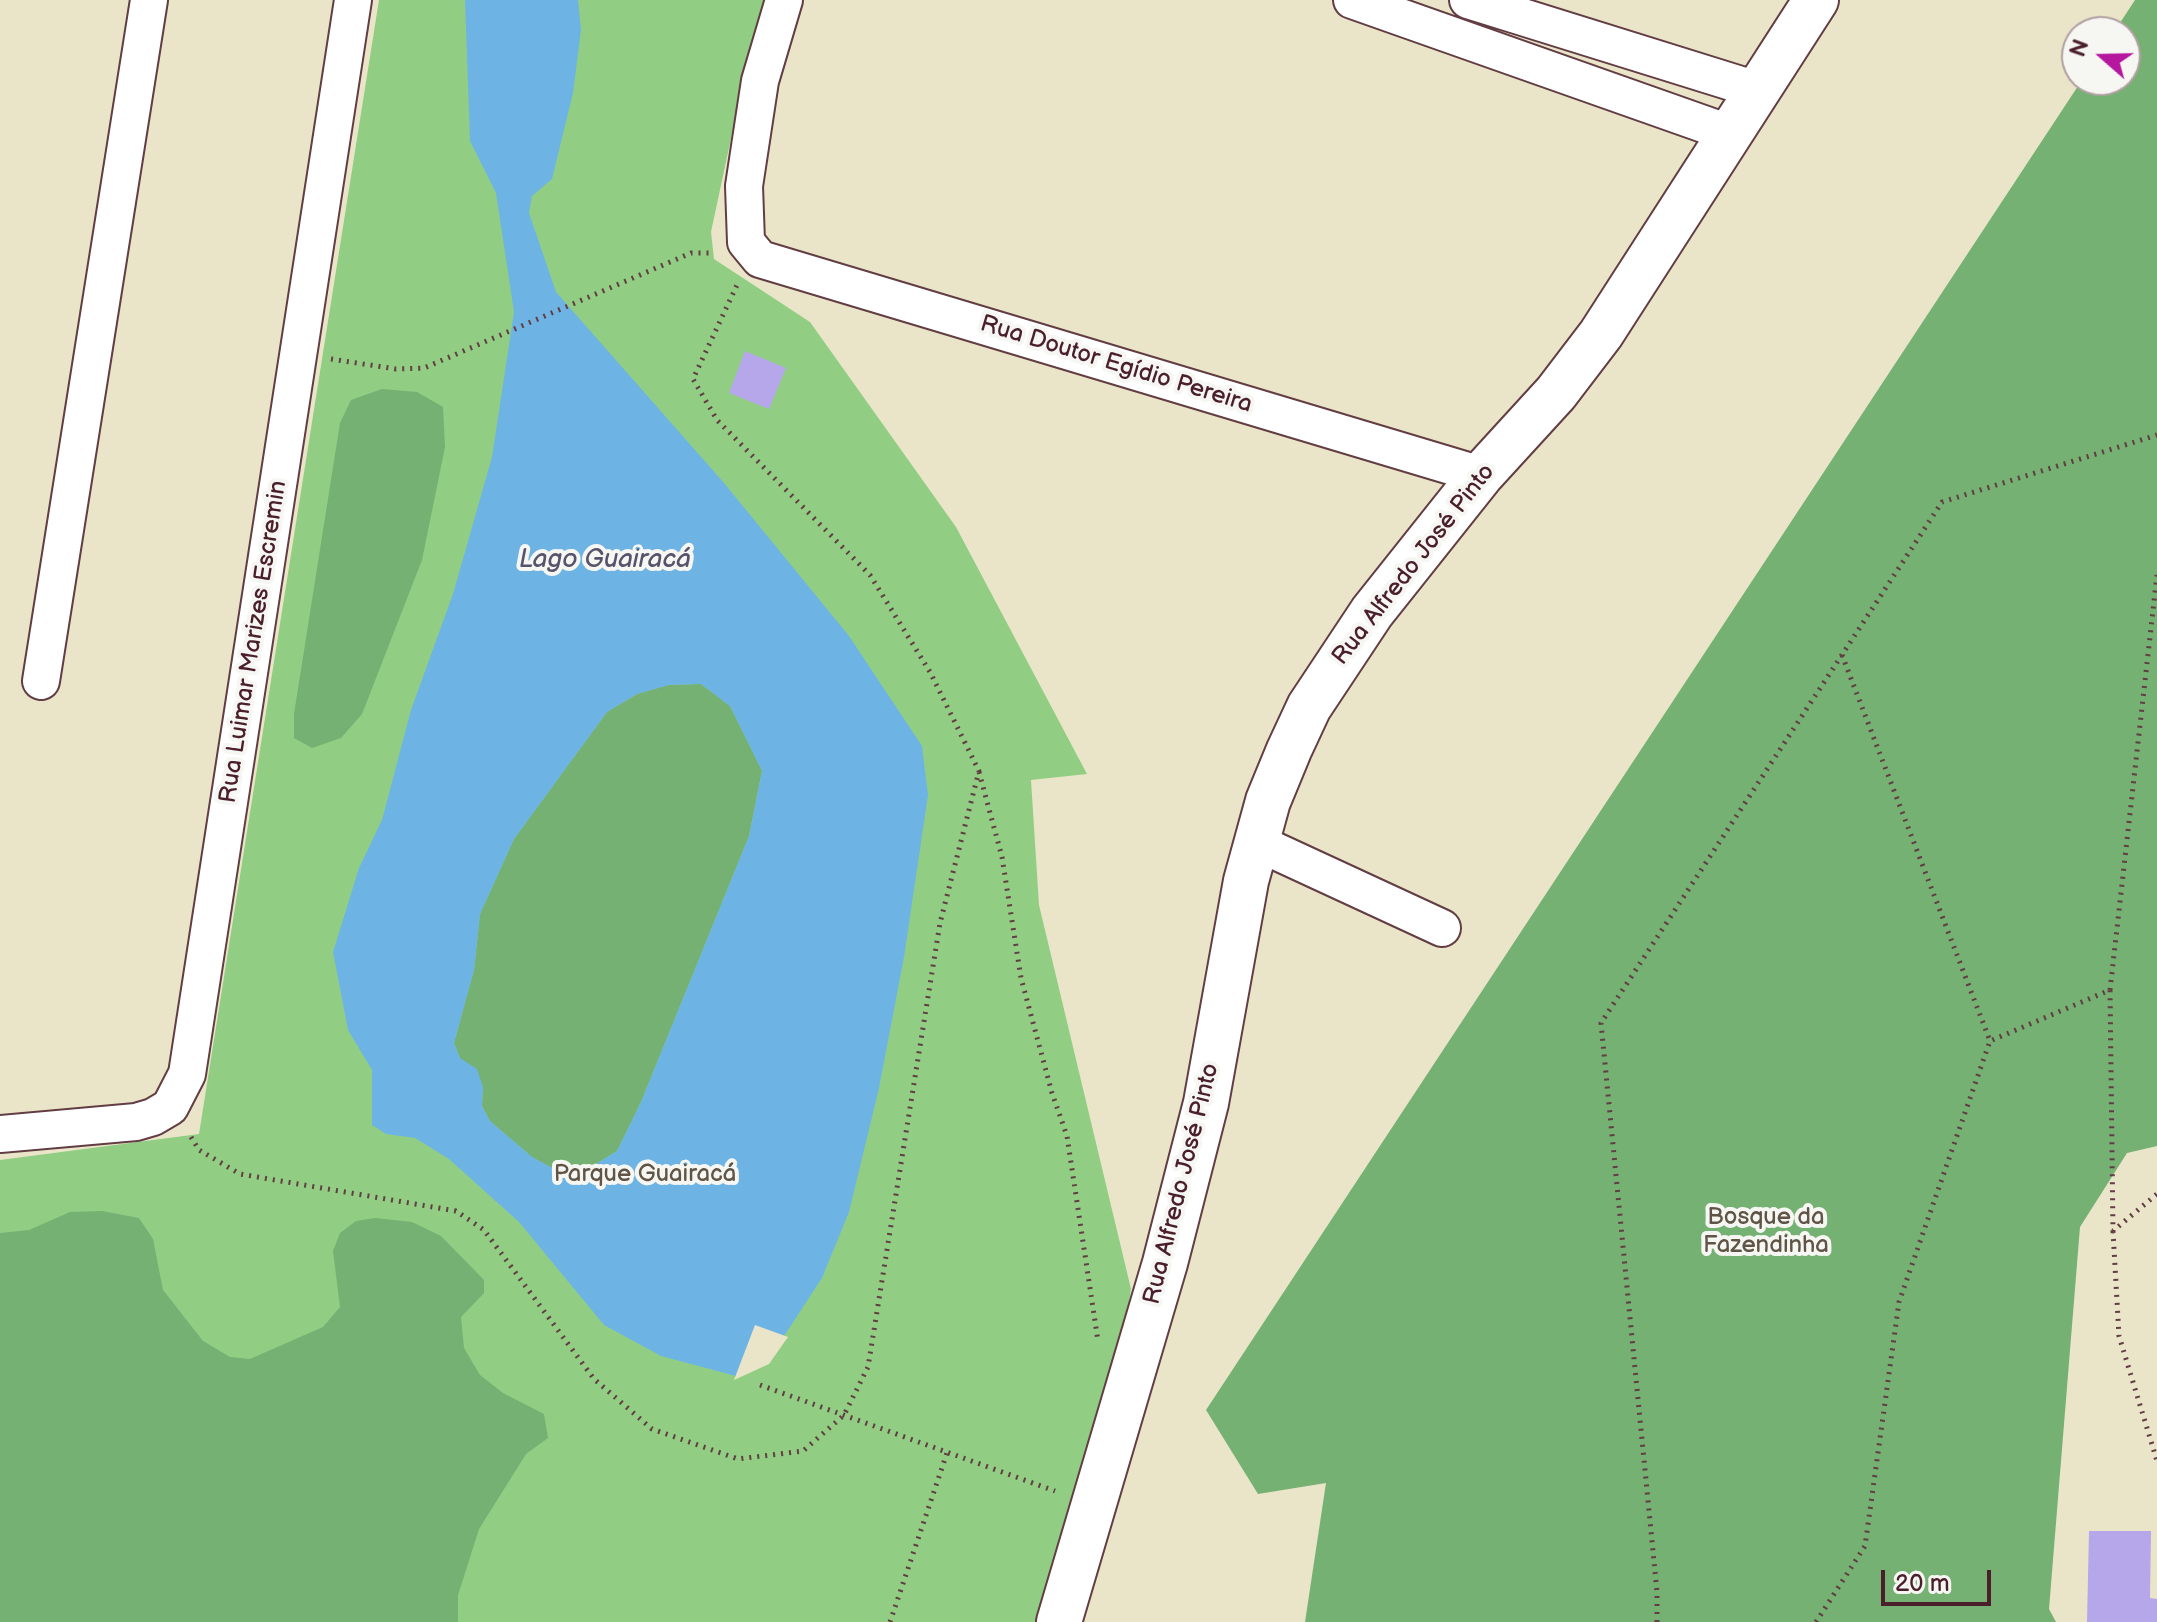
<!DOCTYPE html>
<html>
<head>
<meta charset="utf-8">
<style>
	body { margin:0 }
	#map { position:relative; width:2157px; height:1622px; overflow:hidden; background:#eae5c8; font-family:"Balsamiq Sans",sans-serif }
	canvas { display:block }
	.north { position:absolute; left:2061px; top:16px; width:80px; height:80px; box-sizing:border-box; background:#f6f6f2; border:2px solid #b1a0a2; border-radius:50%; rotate:290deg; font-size:22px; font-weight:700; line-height:32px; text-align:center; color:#4a1f2b }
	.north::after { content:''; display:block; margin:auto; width:28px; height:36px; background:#b5179e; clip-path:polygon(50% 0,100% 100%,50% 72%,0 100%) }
	.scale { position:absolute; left:1881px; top:1570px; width:110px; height:36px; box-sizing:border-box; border:4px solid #4a1f2b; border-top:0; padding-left:10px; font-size:24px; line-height:28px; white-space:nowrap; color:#4a1f2b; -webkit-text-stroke:6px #f6f6f2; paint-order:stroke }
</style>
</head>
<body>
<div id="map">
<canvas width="2157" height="1622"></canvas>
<div class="north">N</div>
<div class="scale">20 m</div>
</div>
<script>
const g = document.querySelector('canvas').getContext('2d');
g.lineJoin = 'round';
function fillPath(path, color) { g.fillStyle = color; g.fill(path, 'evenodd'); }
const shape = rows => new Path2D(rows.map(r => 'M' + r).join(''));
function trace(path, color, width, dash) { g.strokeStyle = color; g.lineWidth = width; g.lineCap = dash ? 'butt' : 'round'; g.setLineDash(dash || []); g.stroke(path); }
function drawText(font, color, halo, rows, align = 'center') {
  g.font = font + ' "Balsamiq Sans",sans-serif'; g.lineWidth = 8; g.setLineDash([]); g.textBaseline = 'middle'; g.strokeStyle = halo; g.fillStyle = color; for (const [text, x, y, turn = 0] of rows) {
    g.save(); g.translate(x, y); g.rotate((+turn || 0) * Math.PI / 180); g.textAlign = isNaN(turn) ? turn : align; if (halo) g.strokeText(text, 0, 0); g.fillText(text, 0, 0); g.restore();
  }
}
fillPath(shape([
	[379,0,769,0,749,54,711,232,714,259,810,322,956,527,1087,774,1031,780,1039,905,1131,1289,1121,1353,1042,1622,0,1622,0,1160,199,1134]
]), '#91ce84');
fillPath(shape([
	[2135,0,2157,0,2157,1146,2127,1153,2080,1227,2049,1609,2056,1622,1305,1622,1326,1483,1258,1494,1206,1410,2082,80,2125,80,2125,32,2114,32],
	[382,389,417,392,443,407,445,447,422,560,362,714,341,738,312,748,294,738,294,714,340,423,351,400],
	[701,684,730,706,762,771,749,836,641,1102,617,1151,591,1167,559,1172,532,1157,490,1121,482,1106,483,1087,460,1058,454,1043,474,970,480,914,514,839,607,712,637,694,668,685],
	[102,1211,139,1218,153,1239,163,1290,203,1341,230,1357,250,1359,323,1327,340,1307,333,1251,340,1233,356,1221,375,1218,412,1222,441,1236,484,1280,484,1293,461,1317,464,1348,480,1375,503,1393,544,1414,548,1438,526,1454,479,1529,458,1595,458,1622,0,1622,0,1233,29,1230,70,1212]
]), '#74b172');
fillPath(shape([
	[465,0,578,0,581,30,573,93,552,179,532,196,529,213,556,292,724,483,849,636,922,746,928,795,904,957,879,1088,849,1212,822,1278,786,1333,767,1361,736,1376,661,1356,604,1325,519,1222,449,1159,415,1138,386,1134,372,1125,372,1070,348,1030,333,952,359,868,382,820,411,710,453,594,492,457,514,312,496,193,470,141],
	[701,684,730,706,762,771,749,836,641,1102,617,1151,591,1167,560,1172,532,1157,490,1121,482,1106,483,1087,477,1069,460,1058,454,1043,474,970,480,914,514,839,607,712,637,694,669,685]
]), '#6db4e4');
fillPath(shape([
	[755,1325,788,1337,769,1364,734,1380]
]), '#eae5c8');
fillPath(shape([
	[745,351,786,368,769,409,729,393],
	[2089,1531,2151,1531,2150,1598,2157,1599,2157,1622,2087,1622]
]), '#b5a7ea');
const minor = shape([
	[784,0,760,81,744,186,746,242,760,259,1481,475],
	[1352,0,1729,133],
	[1468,0,1757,90],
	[41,681,149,0],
	[1256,842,1442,928],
	[0,1134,136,1122,153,1117,170,1107,187,1074,353,0]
]);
const tertiary = shape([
	[1059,1622,1165,1263,1206,1103,1246,881,1268,801,1289,750,1309,707,1372,612,1481,475,1556,393,1601,334,1816,0]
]);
trace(minor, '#623d43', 40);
trace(tertiary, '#623d43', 48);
trace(shape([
	[331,359,396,369,424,368,691,253,713,253],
	[1842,655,1990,1041,2110,990,2113,1231,2157,1194],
	[979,772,1002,857,1021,978,1052,1093,1067,1136,1098,1341],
	[2110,990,2157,575],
	[191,1137,199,1150,240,1174,456,1211,484,1230,594,1379,652,1429,738,1459,803,1451,844,1415,868,1367,940,923,979,771,930,672,870,575,717,420,693,379,737,285],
	[2113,1231,2119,1336,2157,1461],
	[760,1385,1055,1491],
	[890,1622,947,1453],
	[1657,1622,1657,1592,1601,1023,1942,502,2157,435],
	[1816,1622,1865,1546,1899,1302,1990,1041]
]), '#623d43', 5, [2, 6]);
trace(minor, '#fff', 36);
trace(tertiary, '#fff', 44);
drawText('24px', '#4a1f2b', '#f6f6f2', [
	["Rua Doutor Egídio Pereira",1116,365,17],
	["Rua Alfredo José Pinto",1414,565,-52],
	["Rua Luimar Marizes Escremin",254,642,-81],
	["Rua Alfredo José Pinto",1182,1184,-76]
]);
drawText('24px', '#5f5446', '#f6f6f2', [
	["Parque Guairacá",645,1175],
	["Bosque da",1766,1218],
	["Fazendinha",1766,1246]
]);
drawText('italic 26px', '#56536c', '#f6f6f2', [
	["Lago Guairacá",605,560]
]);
</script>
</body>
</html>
